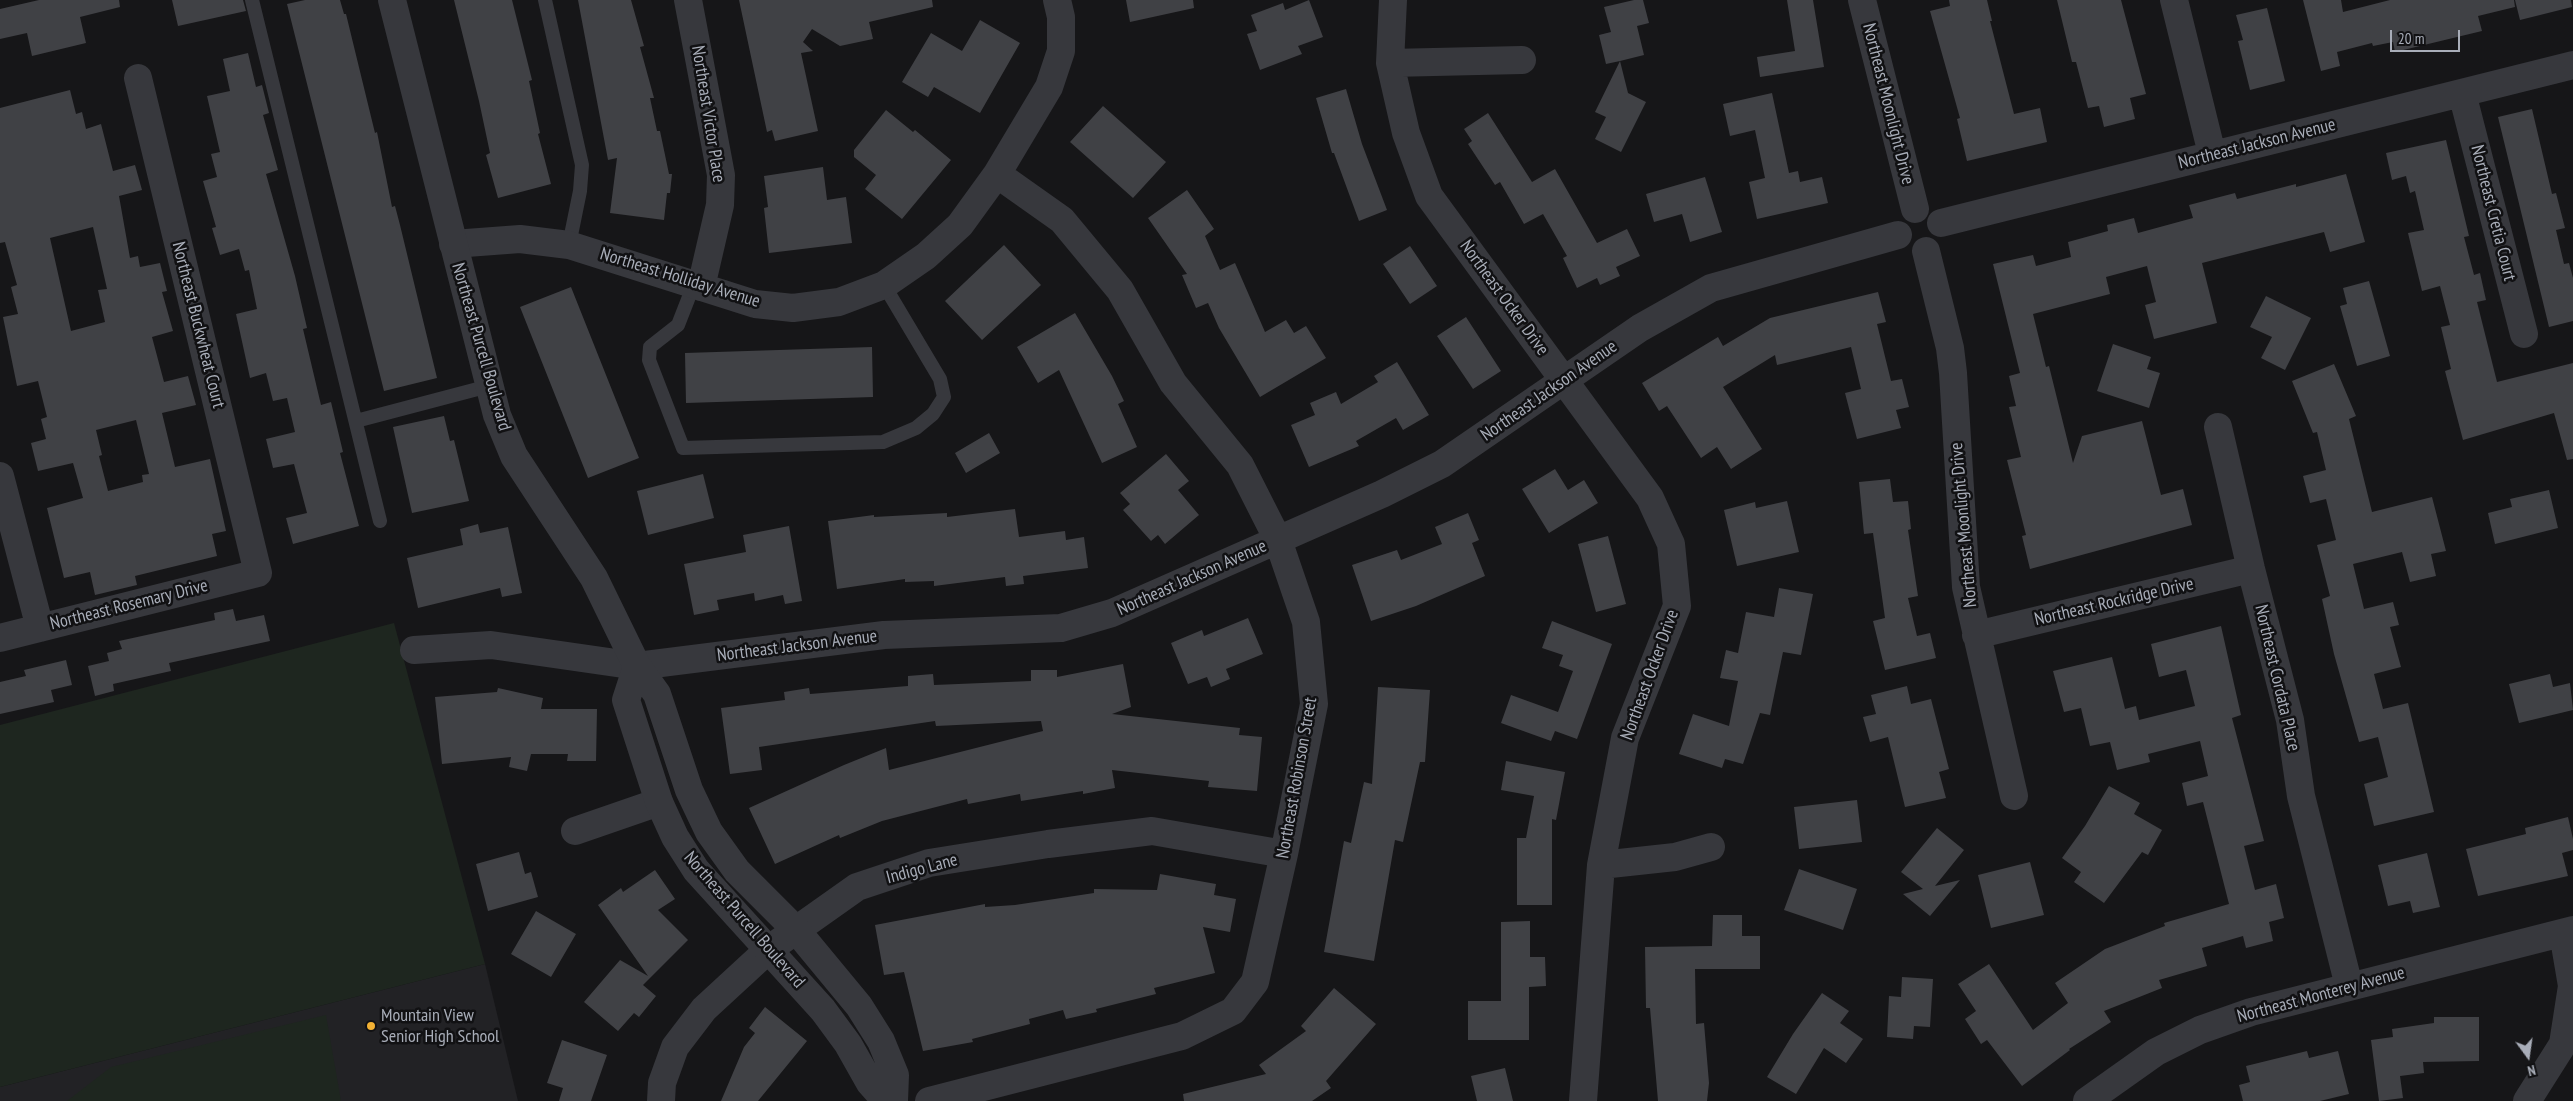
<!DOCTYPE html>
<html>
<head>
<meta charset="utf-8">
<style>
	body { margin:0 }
	#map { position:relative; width:2573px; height:1101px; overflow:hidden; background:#161618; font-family:"PT Sans Narrow",sans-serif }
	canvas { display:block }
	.north { position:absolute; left:2503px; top:1031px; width:50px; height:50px; -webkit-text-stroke:4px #111113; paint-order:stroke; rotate:166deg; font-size:14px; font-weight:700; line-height:20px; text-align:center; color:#a8adb8 }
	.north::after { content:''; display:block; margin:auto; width:18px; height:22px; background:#a8adb8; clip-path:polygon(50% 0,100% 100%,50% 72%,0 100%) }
	.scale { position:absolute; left:2390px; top:30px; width:70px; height:22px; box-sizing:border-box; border:2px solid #a8adb8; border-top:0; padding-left:6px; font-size:15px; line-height:18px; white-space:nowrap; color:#a8adb8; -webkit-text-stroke:4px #111113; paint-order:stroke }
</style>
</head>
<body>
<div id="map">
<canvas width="2573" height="1101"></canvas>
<div class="north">N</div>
<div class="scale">20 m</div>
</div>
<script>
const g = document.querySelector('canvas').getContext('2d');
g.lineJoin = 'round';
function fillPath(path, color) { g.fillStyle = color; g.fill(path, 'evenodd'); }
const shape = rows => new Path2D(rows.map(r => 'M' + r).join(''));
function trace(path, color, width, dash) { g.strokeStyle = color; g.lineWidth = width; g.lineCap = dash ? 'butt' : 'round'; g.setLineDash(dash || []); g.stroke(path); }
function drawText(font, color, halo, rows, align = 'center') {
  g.font = font + ' "PT Sans Narrow",sans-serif'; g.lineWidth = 5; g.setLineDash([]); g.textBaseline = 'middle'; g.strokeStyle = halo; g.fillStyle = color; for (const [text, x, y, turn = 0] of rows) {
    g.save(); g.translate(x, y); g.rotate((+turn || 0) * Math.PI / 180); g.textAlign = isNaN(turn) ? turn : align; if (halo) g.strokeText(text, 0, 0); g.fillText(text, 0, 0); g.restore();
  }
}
fillPath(shape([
	[485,964,518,1101,0,1101,0,1087]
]), '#222225');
fillPath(shape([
	[394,623,485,964,0,1087,0,725],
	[326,1015,341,1101,67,1101,111,1067]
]), '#1e261f');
fillPath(shape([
	[39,0,119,0,120,7,80,17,86,43,32,56,27,33,0,39,0,9],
	[172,0,243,0,246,11,178,26],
	[305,0,340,0,344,14,346,14,375,133,377,132,392,207,395,206,400,225,437,378,384,391,287,4],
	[454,0,512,0,532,80,529,81,540,133,538,134,551,184,498,198,486,155,490,153,479,101],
	[578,0,631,0,644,46,640,47,654,98,650,98,657,131,660,131,669,174,672,174,670,193,667,193,664,220,610,213,617,158,608,160],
	[739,0,932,0,933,7,869,22,873,39,840,46,812,29,803,42,813,51,801,53,818,131,775,141,772,130,767,132],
	[1126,0,1193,0,1194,8,1130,22],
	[1309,0,1323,37,1298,46,1302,54,1260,70,1247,34,1257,31,1251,15,1283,3,1285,10],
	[1634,0,1643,0,1649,23,1637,26,1644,55,1620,61,1628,93,1646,102,1621,152,1595,139,1606,117,1595,112,1620,61,1606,64,1599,35,1611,32,1604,7],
	[1787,0,1813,0,1824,67,1760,77,1757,57,1795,51],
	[1949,0,1987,0,1992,21,1990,21,2014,114,2040,108,2047,142,1967,161,1957,119,1960,118,1930,11,1950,6],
	[2057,0,2121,0,2146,94,2130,98,2135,119,2104,127,2099,106,2088,108,2076,62,2072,62],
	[2303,0,2341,0,2343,12,2390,0,2514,0,2515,7,2478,16,2482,31,2395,52,2393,42,2373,46,2372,43,2337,52,2340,66,2321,71],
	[2515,0,2571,0,2572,7,2520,20],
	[2267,8,2285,81,2250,90,2238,41,2243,40,2236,15],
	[980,20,1020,43,980,113,934,87,928,97,902,82,931,33,962,51],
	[248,53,256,87,262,85,269,113,263,115,278,170,266,174,295,276,307,328,303,329,321,405,331,402,343,452,340,453,359,526,293,544,286,518,307,513,294,464,273,468,266,439,295,432,287,398,273,401,266,373,250,378,236,314,257,309,249,270,245,271,239,249,220,255,212,228,216,227,203,181,217,177,211,154,220,152,207,96,230,91,223,59],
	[1346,89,1362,144,1387,210,1359,221,1334,153,1332,153,1316,98],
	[70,90,76,114,82,112,86,129,101,124,113,171,135,165,142,190,119,196,130,258,138,256,140,267,160,263,167,291,162,292,173,331,152,337,164,382,188,376,196,405,162,413,175,467,210,459,226,531,212,534,217,556,135,576,137,585,95,595,90,572,64,578,47,508,83,498,73,463,38,471,31,443,46,439,41,419,47,417,38,381,17,386,3,317,18,314,11,287,17,285,5,242,0,243,0,108],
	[93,227,107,289,98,290,105,322,71,331,50,238],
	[136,420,149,474,142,475,143,482,108,491,99,456,102,455,96,430],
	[1772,93,1789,173,1798,171,1800,182,1822,177,1828,203,1757,219,1749,182,1765,178,1755,130,1730,136,1723,104],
	[1103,106,1166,162,1133,198,1070,142],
	[2532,109,2552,194,2556,193,2565,228,2556,230,2564,264,2569,263,2573,278,2573,321,2549,327,2498,117],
	[886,110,913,132,915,130,951,160,902,219,865,189,876,175,854,157,854,150],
	[1488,113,1532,182,1555,169,1597,243,1627,229,1640,256,1616,267,1620,276,1600,285,1597,278,1577,288,1563,258,1567,256,1543,214,1524,224,1500,182,1495,185,1468,144,1472,141,1464,129],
	[2446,140,2469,236,2464,237,2474,275,2480,273,2486,300,2477,302,2497,382,2573,363,2573,459,2567,460,2554,413,2463,440,2445,371,2451,369,2441,327,2450,325,2440,286,2422,291,2408,233,2424,230,2415,191,2410,193,2406,176,2392,180,2386,153],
	[823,167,827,200,846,197,852,243,769,253,764,208,768,207,764,176],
	[2346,174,2365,242,2330,252,2324,232,2202,263,2217,323,2154,339,2145,305,2156,302,2147,266,2106,277,2110,294,2033,314,2046,367,2049,366,2073,463,2082,436,2142,421,2161,495,2183,489,2192,525,2030,569,2022,536,2026,535,2007,460,2021,457,2009,407,2016,406,2009,376,2020,373,1993,264,2033,255,2036,266,2071,257,2068,242,2108,231,2107,225,2134,218,2138,233,2193,218,2189,205,2235,193,2237,199,2296,184,2296,187],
	[1705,177,1722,232,1690,242,1682,214,1654,222,1646,194],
	[1187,190,1214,229,1205,236,1220,270,1235,263,1265,332,1286,320,1294,333,1306,326,1326,358,1260,397,1219,328,1208,303,1196,308,1182,275,1187,274,1148,218],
	[1004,245,1041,285,982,340,945,301],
	[1410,246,1437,286,1410,304,1383,264],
	[2369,281,2390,356,2357,366,2340,306,2347,304,2343,288],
	[571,287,639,458,588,478,520,307],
	[1878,292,1886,322,1877,324,1891,381,1902,379,1909,407,1896,410,1901,428,1857,439,1845,393,1861,389,1851,347,1777,365,1775,355,1723,387,1762,449,1731,469,1717,447,1701,458,1667,406,1659,411,1642,383,1718,337,1723,346,1770,318],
	[2266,296,2311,318,2285,370,2261,358,2272,337,2250,327],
	[1075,313,1112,376,1124,401,1118,404,1137,447,1102,463,1059,370,1038,383,1017,347],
	[1466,317,1501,371,1473,389,1437,336],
	[2113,344,2151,357,2147,369,2160,373,2149,408,2097,391],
	[872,347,873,397,686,403,685,353],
	[1397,362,1429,415,1403,430,1396,418,1356,441,1359,446,1309,467,1291,425,1315,415,1310,403,1336,392,1341,404,1378,382,1374,376],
	[2334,364,2356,416,2349,419,2372,512,2432,497,2446,551,2431,554,2436,576,2410,582,2402,552,2353,564,2364,609,2393,602,2399,625,2390,627,2401,667,2374,674,2383,709,2408,703,2434,812,2374,826,2364,784,2388,777,2378,737,2359,742,2334,654,2322,599,2330,596,2317,545,2336,540,2326,499,2310,503,2303,476,2326,470,2317,432,2313,433,2292,381],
	[444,416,450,441,454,440,469,501,412,513,393,427],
	[989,433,1000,453,966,473,955,453],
	[1166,454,1189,481,1178,490,1199,515,1165,544,1158,535,1151,541,1123,510,1130,504,1120,493],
	[1555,469,1568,490,1584,480,1598,503,1549,533,1522,489],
	[703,474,714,518,648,535,637,491],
	[1890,479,1893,502,1908,501,1911,529,1908,530,1918,596,1908,598,1917,636,1930,633,1936,658,1885,670,1873,621,1885,618,1873,533,1864,534,1859,482],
	[2549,490,2558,528,2495,544,2488,513,2512,507,2510,499],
	[1787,501,1799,552,1737,566,1724,510,1755,502,1756,508],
	[1015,509,1019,537,1065,531,1066,540,1084,537,1088,568,1023,576,1024,584,1006,586,1005,577,934,586,934,581,905,582,905,579,837,589,828,521,874,515,874,517,947,513,947,517],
	[1468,513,1479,540,1472,543,1485,576,1416,606,1371,621,1352,565,1397,550,1401,560,1442,544,1435,527],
	[478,524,480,533,508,527,522,593,502,597,500,588,418,608,407,558,463,545,460,529],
	[789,526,802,601,785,604,783,595,755,601,754,593,717,600,719,610,694,615,684,564,746,552,743,535],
	[1608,536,1626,604,1596,612,1578,544],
	[1779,588,1813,594,1801,655,1783,652,1770,715,1760,713,1743,764,1725,759,1722,768,1679,754,1693,714,1729,726,1738,681,1720,678,1726,650,1738,653,1746,612,1774,617],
	[233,609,236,621,264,615,270,641,169,663,171,671,113,684,114,691,95,696,88,666,109,661,107,653,122,649,119,641,215,620,214,613],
	[1248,618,1263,654,1226,669,1230,679,1211,687,1207,677,1188,684,1171,643,1202,630,1204,636],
	[1552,621,1612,644,1577,739,1555,731,1551,741,1501,723,1511,695,1558,712,1573,671,1559,666,1563,655,1542,648],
	[2221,626,2241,715,2232,718,2264,841,2244,846,2255,890,2276,884,2284,918,2269,922,2273,941,2246,948,2243,936,2202,948,2207,966,2159,980,2162,988,2104,1011,2111,1022,2069,1049,2070,1050,2022,1086,1987,1040,1981,1044,1965,1019,1976,1011,1958,984,1989,964,2033,1030,2068,1003,2055,983,2105,949,2165,926,2164,923,2229,904,2203,802,2187,806,2182,783,2208,776,2200,741,2148,754,2150,762,2117,770,2110,742,2090,746,2081,708,2064,712,2053,671,2112,657,2125,709,2136,706,2139,720,2195,706,2186,670,2159,677,2151,644],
	[66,660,72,685,51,690,54,702,0,714,0,682,26,676,24,670],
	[1123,664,1131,707,1112,714,1240,728,1239,735,1262,737,1257,791,1208,787,1209,781,1112,770,1115,788,1083,794,1083,791,1021,801,1020,794,968,804,967,799,882,821,840,838,839,835,775,864,749,808,844,765,886,748,889,770,1043,731,1041,721,936,726,935,721,759,747,762,770,730,774,721,708,785,700,784,692,809,688,810,694,908,686,908,676,933,674,934,685,1031,681,1031,670,1057,670,1057,677],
	[2550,674,2553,687,2570,683,2573,710,2519,723,2509,684],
	[1907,686,1911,704,1931,699,1949,769,1939,772,1946,798,1905,807,1888,737,1870,742,1863,717,1876,714,1871,695],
	[1378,687,1430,690,1425,762,1420,762,1403,842,1395,840,1374,961,1324,952,1344,841,1351,843,1364,782,1372,784],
	[498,688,543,698,541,709,597,709,596,761,567,761,568,754,531,754,527,771,509,767,511,757,442,764,435,697,497,692],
	[1506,761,1565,772,1556,820,1552,819,1552,905,1517,905,1517,838,1526,838,1534,796,1501,790],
	[2109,786,2140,803,2134,814,2162,830,2148,855,2142,852,2104,903,2074,882,2081,872,2062,858,2085,826],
	[1857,800,1862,842,1799,849,1794,807],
	[2568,817,2573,839,2573,850,2562,853,2568,876,2478,896,2466,849,2526,834,2525,828],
	[1937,828,1964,850,1935,886,1960,880,1930,916,1903,894,1923,889,1901,872],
	[519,852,525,874,531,872,538,897,488,911,476,864],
	[2427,853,2440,907,2413,913,2410,901,2388,906,2378,865],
	[2030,862,2044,915,1991,928,1978,875],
	[1799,869,1857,889,1843,930,1784,910],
	[655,870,675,899,658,910,688,940,643,985,656,996,639,1017,634,1013,618,1031,584,1002,620,960,648,976,598,905,621,888,623,892],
	[1160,874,1216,884,1214,895,1236,899,1230,932,1203,927,1215,973,1154,988,1156,994,1096,1009,1097,1012,1066,1019,1063,1010,1029,1019,1030,1024,972,1039,973,1042,923,1051,904,972,884,975,875,925,985,904,985,907,1015,905,1094,893,1094,889,1157,890],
	[536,911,576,934,551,977,511,954],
	[1713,915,1742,915,1742,936,1760,936,1760,969,1695,969,1696,1024,1704,1023,1709,1083,1707,1101,1658,1101,1650,1008,1646,1008,1645,947,1712,946],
	[1530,921,1530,957,1545,957,1546,986,1529,987,1529,1040,1468,1040,1468,1001,1501,1001,1501,922],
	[1902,977,1933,979,1930,1027,1914,1026,1913,1039,1887,1037,1889,996,1901,997],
	[1334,988,1376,1024,1326,1081,1331,1088,1312,1101,1184,1101,1183,1094,1266,1074,1259,1065,1306,1031,1301,1026],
	[1822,993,1849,1011,1840,1023,1863,1039,1846,1063,1824,1048,1796,1094,1767,1077,1793,1034],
	[765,1007,807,1041,758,1101,721,1101,744,1047,755,1033,749,1028],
	[2434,1017,2479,1017,2479,1061,2423,1062,2424,1073,2400,1076,2403,1098,2379,1101,2371,1040,2393,1037,2392,1029,2434,1023],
	[562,1040,607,1055,591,1101,559,1101,563,1088,547,1083],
	[2307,1051,2309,1058,2338,1051,2349,1094,2320,1101,2243,1101,2239,1085,2250,1082,2246,1066],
	[1505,1068,1513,1101,1477,1101,1471,1076]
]), '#404145');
trace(shape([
	[252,0,380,521],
	[545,0,582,165,580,191,569,245],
	[694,284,678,325,650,347,649,360,683,448,883,442,916,428,933,414,944,397,940,379,884,285],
	[356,421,489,386]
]), '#37383d', 14);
trace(shape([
	[688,0,721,175,720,205,701,287],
	[1393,0,1390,63,1406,133,1429,196,1650,498,1671,544,1677,606,1625,738,1601,865,1583,1101],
	[1862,0,1915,209],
	[2174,0,2212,154],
	[1390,63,1522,60],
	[2462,93,2524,334],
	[1941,223,2573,65],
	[453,244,520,239,569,245,755,304,793,308,839,302,884,285,926,256,960,225,997,174,1049,87,1061,51,1061,17,1057,0],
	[1926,251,1950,348,1953,373,1966,587,2014,796],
	[2218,427,2251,569,2290,720,2301,796,2349,986],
	[0,476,40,628],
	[1976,635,2251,569],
	[0,638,258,573,138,78],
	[414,650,491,645,637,666,884,635,1061,628,1112,613,1382,494,1442,464,1640,328,1711,288,1898,235],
	[575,831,659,802],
	[1601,865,1675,857,1711,847],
	[661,1101,662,1083,675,1047,704,1009,768,950,857,887,929,863,1048,844,1152,831,1284,854],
	[929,1101,1182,1036,1233,1011,1255,982,1284,854,1314,704,1306,622,1278,540,1240,465,1173,383,1120,290,1062,220,997,174],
	[2087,1101,2156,1052,2200,1030,2251,1012,2573,930],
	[2527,1101,2563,1044,2572,986,2563,933]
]), '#37383d', 28);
trace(shape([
	[392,0,497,415,514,456,594,578,637,666,657,694,689,790,709,832,737,871,797,931,859,1006,881,1041,895,1075,894,1101],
	[637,666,626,700,659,802,675,837,696,870,823,1010,848,1044,870,1083,886,1101]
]), '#37383d', 28);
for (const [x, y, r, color] of [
	[371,1026,5,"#f2b134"]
]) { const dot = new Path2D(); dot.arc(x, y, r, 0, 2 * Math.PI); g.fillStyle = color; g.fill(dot); trace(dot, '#111113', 2); }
drawText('18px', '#a8adb8', '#111113', [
	["Northeast Moonlight Drive",1888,104,76],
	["Northeast Victor Place",708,114,81],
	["Northeast Jackson Avenue",2257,144,-14],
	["Northeast Cretia Court",2493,213,76],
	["Northeast Holliday Avenue",680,278,17],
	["Northeast Ocker Drive",1504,298,54],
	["Northeast Buckwheat Court",198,325,76],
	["Northeast Purcell Boulevard",481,347,74],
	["Northeast Jackson Avenue",1549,391,-35],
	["Northeast Moonlight Drive",1964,525,-95],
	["Northeast Jackson Avenue",1192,578,-24],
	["Northeast Rockridge Drive",2114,602,-13],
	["Northeast Rosemary Drive",129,605,-14],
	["Northeast Jackson Avenue",797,646,-7],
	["Northeast Ocker Drive",1650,675,-70],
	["Northeast Cordata Place",2277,678,77],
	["Northeast Robinson Street",1297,778,-80],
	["Indigo Lane",922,869,-15],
	["Northeast Purcell Boulevard",744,920,49],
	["Northeast Monterey Avenue",2321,995,-15]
]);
drawText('18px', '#a8adb8', '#111113', [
	["Mountain View",381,1016],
	["Senior High School",381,1037]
], 'left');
</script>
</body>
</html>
